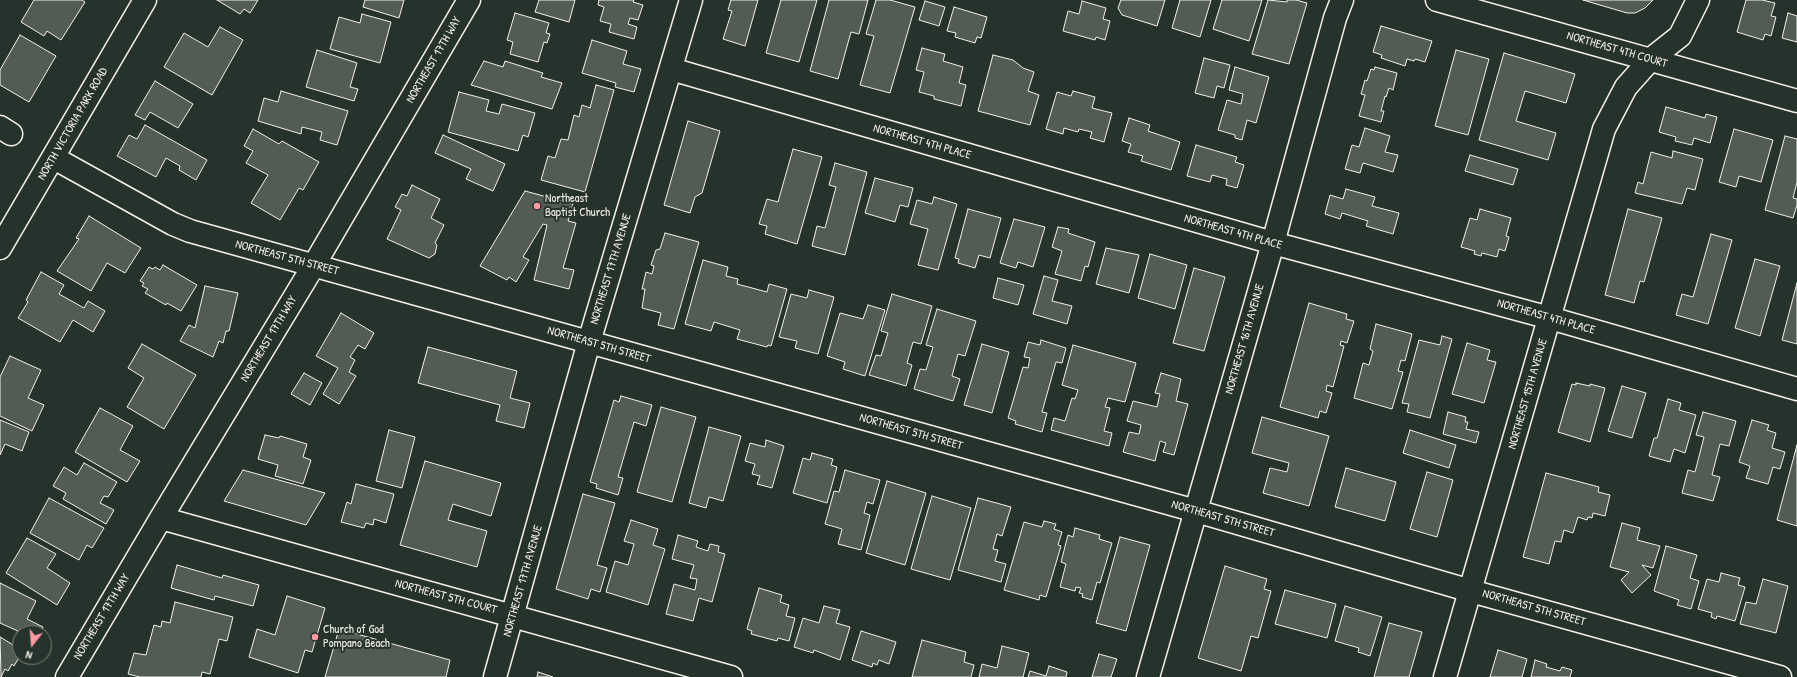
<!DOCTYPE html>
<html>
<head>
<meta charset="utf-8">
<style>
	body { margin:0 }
	#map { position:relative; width:1797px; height:677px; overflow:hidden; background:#26332d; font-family:"Patrick Hand",sans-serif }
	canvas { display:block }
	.north { position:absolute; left:12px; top:625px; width:40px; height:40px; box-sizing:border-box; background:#26332d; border:1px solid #787f78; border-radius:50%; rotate:197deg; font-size:11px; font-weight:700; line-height:16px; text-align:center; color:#f4f1e8 }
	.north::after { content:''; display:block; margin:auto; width:14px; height:18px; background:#ff9aa2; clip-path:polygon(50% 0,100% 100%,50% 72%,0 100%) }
</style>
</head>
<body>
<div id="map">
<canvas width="1797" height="677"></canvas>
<div class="north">N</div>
</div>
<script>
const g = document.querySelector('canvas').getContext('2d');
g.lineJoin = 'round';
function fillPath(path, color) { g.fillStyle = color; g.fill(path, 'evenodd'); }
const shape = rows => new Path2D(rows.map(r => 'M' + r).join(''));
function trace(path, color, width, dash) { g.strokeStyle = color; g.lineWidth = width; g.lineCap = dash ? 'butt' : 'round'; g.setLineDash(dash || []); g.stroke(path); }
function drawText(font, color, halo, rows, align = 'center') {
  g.font = font + ' "Patrick Hand",sans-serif'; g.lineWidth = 4; g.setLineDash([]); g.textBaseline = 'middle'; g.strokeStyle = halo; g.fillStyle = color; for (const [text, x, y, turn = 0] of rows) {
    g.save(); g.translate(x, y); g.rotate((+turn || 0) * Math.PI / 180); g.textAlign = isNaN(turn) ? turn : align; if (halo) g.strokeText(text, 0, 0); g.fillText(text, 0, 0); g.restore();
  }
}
const building = shape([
	[34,0,82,0,85,2,61,40,47,31,44,36,21,22,34,0],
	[217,0,258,0,250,13,244,9,240,14,217,0],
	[365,0,404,0,399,18,363,7,365,0],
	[539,0,575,0,569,22,535,12,539,0],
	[599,0,634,0,633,2,643,5,638,20,630,18,628,24,637,27,634,39,609,32,611,24,600,21,604,7,598,5,599,0],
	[731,0,758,0,745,46,723,39,732,11,728,10,731,0],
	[781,0,817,0,799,62,766,53,781,0],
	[829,0,868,0,859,34,851,32,838,79,810,71,829,0],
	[876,0,890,0,915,7,890,93,860,85,874,36,866,34,876,0],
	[1121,0,1165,0,1157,26,1122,15,1118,8,1121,0],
	[1180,0,1211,0,1200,37,1172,28,1180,0],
	[1222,0,1262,0,1249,41,1213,29,1222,0],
	[1268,0,1287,2,1287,0,1296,0,1307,3,1289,64,1252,54,1268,0],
	[1583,0,1653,0,1645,8,1635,13,1627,13,1583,0],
	[1746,0,1762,0,1775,3,1771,16,1776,17,1771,36,1765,34,1763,40,1737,32,1746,0],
	[925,1,945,7,939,26,919,20,925,1],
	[1082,1,1106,8,1103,19,1110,21,1105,40,1096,37,1095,40,1063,31,1068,11,1079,14,1082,1],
	[954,7,987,17,981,38,977,37,975,43,955,37,956,33,947,31,954,7],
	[515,13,549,23,546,33,550,34,547,43,544,42,538,62,510,54,513,42,507,40,515,13],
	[1788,13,1797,16,1797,42,1782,38,1788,13],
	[362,14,391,22,380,63,330,49,339,17,360,23,362,14],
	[1381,26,1432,41,1425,62,1415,59,1414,61,1407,59,1405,66,1381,58,1382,55,1373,52,1381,26],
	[220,27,243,40,212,95,164,67,184,33,208,47,220,27],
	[20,35,56,56,29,102,0,85,0,70,20,35],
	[592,40,627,51,623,64,641,69,634,92,615,87,616,83,582,73,592,40],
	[922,48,945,54,943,61,963,67,959,83,966,85,961,106,934,99,934,96,919,92,924,72,916,70,922,48],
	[317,50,357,63,350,87,358,89,354,101,306,87,317,50],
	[1456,50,1489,59,1468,135,1435,126,1456,50],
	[1504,53,1575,74,1566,103,1525,91,1516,121,1556,133,1548,160,1479,140,1504,53],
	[993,55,1013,60,1023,68,1034,72,1028,91,1039,95,1030,125,978,111,993,55],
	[1204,58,1230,65,1224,88,1217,86,1214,98,1195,93,1204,58],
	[484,61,503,67,505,61,543,73,541,77,562,83,552,109,471,85,484,61],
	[1235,67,1269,77,1256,123,1247,120,1242,140,1235,138,1235,135,1218,130,1227,100,1241,104,1243,94,1229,90,1235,67],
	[1375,67,1397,73,1393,90,1389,88,1386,97,1385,96,1381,111,1384,111,1381,122,1359,116,1365,95,1361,94,1365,80,1367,81,1371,69,1374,70,1375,67],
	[155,81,193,104,178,128,150,112,145,120,135,115,155,81],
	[596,85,614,90,585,192,541,180,548,156,555,158,561,139,568,140,574,115,579,117,582,105,590,108,596,85],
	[281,91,348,111,337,145,320,140,322,132,302,127,301,134,258,121,264,98,278,102,281,91],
	[1073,91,1095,97,1092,108,1112,113,1104,142,1090,138,1092,132,1079,129,1078,132,1064,128,1063,134,1046,129,1057,92,1071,96,1073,91],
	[459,92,489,100,486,111,499,114,502,104,535,113,528,137,523,135,518,151,448,132,459,92],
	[1666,107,1705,118,1706,114,1717,117,1710,143,1694,138,1692,145,1675,141,1676,137,1659,132,1666,107],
	[1129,118,1150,125,1148,131,1180,142,1171,170,1141,161,1143,156,1128,152,1131,144,1122,141,1129,118],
	[688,121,720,131,702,193,695,197,690,213,664,205,688,121],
	[145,125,207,160,196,180,179,170,180,166,166,158,156,177,117,156,129,135,137,139,145,125],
	[1365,128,1390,136,1385,152,1398,155,1393,172,1363,163,1360,173,1345,169,1352,145,1359,147,1365,128],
	[253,129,279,144,282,141,319,162,303,190,299,188,280,220,251,203,268,175,246,163,253,151,244,146,253,129],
	[1734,129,1773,140,1761,182,1739,176,1736,187,1719,182,1734,129],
	[443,135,505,164,493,191,466,179,471,169,435,153,443,135],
	[1785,136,1797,139,1797,182,1793,198,1797,199,1797,205,1793,218,1765,210,1785,136],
	[1196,145,1237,157,1235,162,1244,165,1237,188,1226,185,1227,179,1212,175,1210,182,1187,176,1196,145],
	[793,149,822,157,797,244,765,234,767,226,759,224,767,199,778,202,793,149],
	[1673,151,1703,159,1695,190,1687,188,1682,204,1635,193,1638,182,1643,184,1651,152,1672,158,1673,151],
	[1470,155,1518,169,1513,185,1465,171,1470,155],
	[835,163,867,172,845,255,812,246,817,226,825,228,836,187,829,185,835,163],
	[875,178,913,188,908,207,900,205,895,222,865,213,875,178],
	[412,185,440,199,431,218,444,225,435,243,437,245,435,254,429,258,387,239,401,210,395,207,402,194,407,196,412,185],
	[1346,189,1375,197,1372,206,1399,213,1393,234,1366,226,1368,221,1342,213,1340,219,1325,214,1330,195,1343,199,1346,189],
	[525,191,573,204,568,221,576,223,563,268,574,270,569,289,534,280,547,225,543,224,523,257,529,260,516,282,509,277,507,280,480,266,525,191],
	[934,197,957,204,938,270,918,265,928,229,910,224,917,200,932,204,934,197],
	[968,209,1001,218,990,258,979,255,975,268,958,263,959,259,955,258,968,209],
	[1480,209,1511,218,1506,236,1509,237,1505,251,1499,249,1497,257,1482,253,1481,256,1474,254,1475,251,1461,247,1470,218,1477,220,1480,209],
	[1628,209,1662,218,1644,282,1640,281,1634,303,1605,295,1628,209],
	[89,216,141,248,125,273,107,263,91,291,57,271,79,239,76,238,89,216],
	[1014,219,1045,227,1033,267,1018,262,1016,268,1000,263,1014,219],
	[1058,227,1069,229,1068,233,1095,242,1088,267,1085,266,1081,281,1055,274,1062,251,1052,247,1058,227],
	[665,233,699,242,674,329,658,325,661,313,642,308,645,289,642,289,646,272,652,274,654,266,651,265,656,250,660,249,665,233],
	[1711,234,1732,240,1708,324,1676,315,1682,294,1693,297,1711,234],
	[1106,248,1139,255,1129,293,1096,284,1106,248],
	[1150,254,1187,265,1175,309,1138,298,1150,254],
	[1755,259,1780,266,1760,336,1735,328,1755,259],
	[703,260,728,267,726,276,738,279,737,284,767,292,769,284,787,289,771,346,768,345,767,347,737,339,740,330,714,322,711,331,685,324,703,260],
	[163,265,197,285,181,311,167,303,166,305,145,293,148,289,142,286,144,283,140,281,149,267,153,269,155,267,160,270,163,265],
	[1194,268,1225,277,1204,351,1173,343,1194,268],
	[41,272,64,285,59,294,84,308,88,301,105,311,93,332,73,320,60,342,18,318,28,302,26,300,41,272],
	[1044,276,1058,280,1052,301,1072,306,1067,324,1033,314,1044,276],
	[998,278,1024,285,1018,305,993,298,998,278],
	[1797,283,1797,344,1782,340,1797,283],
	[205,286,238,293,229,331,226,331,223,343,219,341,213,357,180,341,189,325,195,328,205,286],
	[809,290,834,297,818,354,795,348,797,341,779,337,791,294,807,298,809,290],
	[892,294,932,306,921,344,913,342,907,363,912,365,906,386,869,375,876,355,881,356,888,333,881,331,892,294],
	[1309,303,1347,314,1346,319,1354,321,1347,343,1341,341,1340,345,1344,346,1333,387,1327,385,1326,391,1332,393,1326,413,1320,411,1318,418,1280,407,1309,303],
	[868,305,885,310,865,376,843,369,845,362,827,356,840,313,863,319,868,305],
	[937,309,976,321,965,356,958,354,952,376,960,379,953,401,914,389,920,369,926,370,933,347,926,345,937,309],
	[341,313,374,333,365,349,358,345,350,357,355,360,349,372,356,376,339,404,323,394,338,368,316,356,341,313],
	[1376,324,1412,334,1405,361,1401,360,1398,371,1403,372,1392,409,1354,398,1363,363,1369,365,1373,351,1370,349,1376,324],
	[1442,336,1452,339,1430,418,1407,412,1409,404,1402,403,1419,340,1440,345,1442,336],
	[1041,340,1066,348,1062,363,1056,362,1042,412,1047,413,1042,432,1015,424,1016,421,1008,418,1023,367,1028,368,1030,358,1024,357,1028,342,1040,345,1041,340],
	[1467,343,1490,350,1487,360,1496,362,1484,403,1452,394,1467,343],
	[142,344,196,375,164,429,127,407,144,378,128,368,142,344],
	[982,344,1009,352,992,413,964,405,982,344],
	[1073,345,1136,363,1125,402,1108,398,1105,407,1110,408,1104,431,1112,433,1109,446,1051,430,1054,418,1065,421,1072,398,1075,399,1078,390,1062,385,1073,345],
	[428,347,517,371,510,398,530,403,524,428,496,421,500,405,418,383,428,347],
	[10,356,41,370,28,398,44,405,32,431,0,416,0,377,10,356],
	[304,373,322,383,310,405,291,394,304,373],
	[1161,373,1181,379,1176,401,1188,404,1174,455,1163,452,1166,443,1160,441,1155,461,1123,452,1129,432,1139,434,1141,425,1127,421,1133,401,1157,407,1160,394,1155,393,1161,373],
	[1576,383,1590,386,1590,384,1605,388,1590,442,1558,432,1572,384,1576,385,1576,383],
	[1622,386,1646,393,1632,438,1608,431,1622,386],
	[621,396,652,405,646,426,634,422,618,477,623,478,618,495,596,488,597,484,590,482,614,400,619,402,621,396],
	[1668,399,1681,403,1679,410,1696,415,1685,453,1674,449,1670,462,1649,456,1654,438,1657,438,1668,399],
	[661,407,696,417,672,502,637,492,661,407],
	[100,408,133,426,120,450,140,461,127,482,75,452,100,408],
	[1448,412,1466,417,1465,422,1468,422,1466,429,1479,432,1476,443,1443,434,1448,412],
	[1703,412,1736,421,1729,446,1720,444,1712,475,1720,477,1713,501,1682,493,1688,470,1695,472,1704,437,1696,435,1703,412],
	[1262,417,1329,436,1309,506,1263,493,1270,468,1287,472,1289,463,1252,453,1262,417],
	[0,420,29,432,22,451,5,444,0,455,0,420],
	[1752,420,1769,425,1767,430,1776,433,1772,448,1785,452,1780,469,1773,467,1768,484,1746,478,1750,466,1739,462,1752,420],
	[709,427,741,436,723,501,709,497,706,508,689,503,709,427],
	[389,430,415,437,402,488,376,481,389,430],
	[1410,430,1456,445,1449,468,1403,453,1410,430],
	[265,435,279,438,280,436,307,444,303,457,311,460,303,484,275,476,278,465,258,459,265,435],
	[766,440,784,446,772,488,757,484,760,476,752,474,755,464,745,461,750,443,765,447,766,440],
	[1797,445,1797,526,1777,520,1797,445],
	[812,453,833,459,831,465,837,467,827,503,793,493,803,458,810,460,812,453],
	[425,461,501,483,491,516,453,504,448,520,487,531,477,567,400,545,425,461],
	[84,463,117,482,108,497,104,496,100,503,114,510,106,524,63,499,66,493,53,486,64,467,77,475,84,463],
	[1346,468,1396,482,1385,521,1335,507,1346,468],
	[243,470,325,493,306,525,224,501,243,470],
	[845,470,880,480,873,504,867,502,864,513,870,515,861,550,838,544,842,529,825,524,834,491,839,492,845,470],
	[1427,472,1453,480,1437,537,1410,529,1427,472],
	[1546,473,1599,487,1598,492,1610,495,1605,516,1593,513,1592,518,1588,517,1587,520,1578,517,1573,533,1564,530,1561,542,1555,541,1549,564,1523,557,1546,473],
	[887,481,926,493,905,565,866,553,887,481],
	[356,484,394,494,386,523,374,519,373,525,366,523,364,528,341,522,347,502,351,504,356,484],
	[583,494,615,503,597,565,607,568,600,592,591,589,588,599,556,589,583,494],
	[932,496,971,508,950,580,911,569,932,496],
	[49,498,104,528,92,548,87,545,79,560,30,533,49,498],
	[978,498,1011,507,1002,536,997,534,993,549,998,550,995,561,1006,564,1001,582,958,570,978,498],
	[631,520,658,529,653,545,665,549,648,605,606,592,615,561,628,565,634,544,624,541,631,520],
	[1044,521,1056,524,1054,529,1062,532,1058,545,1061,546,1046,597,1040,595,1039,600,1004,590,1024,522,1042,527,1044,521],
	[1622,523,1640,528,1637,540,1660,546,1653,568,1642,565,1651,575,1632,593,1621,580,1629,572,1610,567,1622,523],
	[1075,528,1100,535,1099,539,1112,543,1100,583,1097,582,1092,600,1082,597,1083,594,1079,593,1081,588,1076,587,1075,591,1060,587,1066,564,1061,562,1068,535,1073,537,1075,528],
	[678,535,698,541,696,547,708,551,710,544,719,546,718,552,725,554,712,602,699,598,693,621,666,614,674,584,695,590,697,579,690,578,694,565,672,559,678,535],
	[1120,537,1150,545,1126,631,1096,623,1120,537],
	[27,538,56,554,47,568,70,583,57,605,6,573,27,538],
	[1666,546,1697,555,1690,578,1699,581,1691,609,1677,605,1679,600,1654,591,1666,546],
	[177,565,222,578,223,575,259,585,253,606,215,596,214,600,171,588,177,565],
	[1225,566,1267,579,1264,589,1271,591,1258,638,1251,636,1241,671,1198,658,1225,566],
	[1721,573,1740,578,1738,585,1745,587,1735,621,1717,616,1716,619,1711,617,1712,613,1698,609,1707,579,1719,582,1721,573],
	[1763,579,1788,586,1776,633,1740,624,1746,602,1756,604,1763,579],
	[0,583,36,601,27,619,43,627,40,633,20,633,20,641,15,638,18,631,0,623,0,583],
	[759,588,782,595,780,602,789,605,786,616,795,618,789,641,778,638,777,641,751,634,752,631,747,629,759,588],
	[1285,590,1336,604,1327,638,1275,624,1285,590],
	[287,596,325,608,312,652,305,650,298,673,249,657,257,629,275,635,287,596],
	[175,602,233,617,227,641,219,639,210,674,202,672,201,677,140,677,128,674,134,653,146,655,154,625,161,627,162,621,170,623,175,602],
	[824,606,840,610,836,623,850,627,840,660,814,650,813,653,794,647,803,618,819,623,824,606],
	[1345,606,1382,617,1370,656,1358,652,1359,648,1335,641,1345,606],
	[1389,623,1422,632,1409,677,1374,677,1389,623],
	[339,629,450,660,446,677,325,677,339,629],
	[861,631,896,642,889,664,879,660,877,665,873,663,872,667,852,660,861,631],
	[0,637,20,649,20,656,14,666,12,664,8,671,5,669,1,677,0,637],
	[922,640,966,652,964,662,974,665,971,677,912,677,922,640],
	[1002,646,1029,653,1023,677,979,677,982,664,997,668,1002,646],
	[1498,650,1527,659,1522,677,1490,677,1498,650],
	[1099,654,1117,659,1111,677,1092,677,1099,654],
	[1535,660,1547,664,1546,667,1560,671,1562,667,1572,670,1570,677,1531,677,1535,660],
	[1049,666,1067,672,1066,677,1028,677,1030,671,1046,676,1049,666],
	[538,672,553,677,537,677,538,672]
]);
fillPath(building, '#525c55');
trace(building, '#f4f1e8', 1);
const minor = shape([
	[1437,0,1797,101],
	[671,69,1273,243,1550,318,1797,389],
	[0,127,11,134],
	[54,158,173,224,190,231,1196,511,1471,591,1780,677],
	[0,248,145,0],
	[161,518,731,677],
	[67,677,161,518,314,265,469,0],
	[495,677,589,342,691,0],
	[1148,677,1273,243,1335,18,1342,0],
	[1445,677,1604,129,1626,87,1651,59,1680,36,1698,0]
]);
trace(minor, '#f4f1e8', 25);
trace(minor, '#26332d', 22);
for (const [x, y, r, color] of [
	[537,206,4,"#ff9aa2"],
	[315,637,4,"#ff9aa2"]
]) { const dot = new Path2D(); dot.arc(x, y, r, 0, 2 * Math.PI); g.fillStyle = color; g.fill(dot); trace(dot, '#26332d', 1.5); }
drawText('12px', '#f4f1e8', '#26332d', [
	["NORTHEAST 4TH COURT",1617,50,16],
	["NORTHEAST 17TH WAY",434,60,-60],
	["NORTH VICTORIA PARK ROAD",73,124,-60],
	["NORTHEAST 4TH PLACE",922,142,16],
	["NORTHEAST 4TH PLACE",1233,232,16],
	["NORTHEAST 5TH STREET",287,258,15],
	["NORTHEAST 17TH AVENUE",611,269,-73],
	["NORTHEAST 4TH PLACE",1546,317,16],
	["NORTHEAST 17TH WAY",269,339,-59],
	["NORTHEAST 16TH AVENUE",1245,339,-74],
	["NORTHEAST 5TH STREET",599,345,16],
	["NORTHEAST 15TH AVENUE",1528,394,-74],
	["NORTHEAST 5TH STREET",911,432,16],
	["NORTHEAST 5TH STREET",1223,519,16],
	["NORTHEAST 17TH AVENUE",523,581,-74],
	["NORTHEAST 5TH COURT",446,597,15],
	["NORTHEAST 5TH STREET",1534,608,16],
	["NORTHEAST 17TH WAY",102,617,-59]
]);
drawText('12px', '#f4f1e8', '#26332d', [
	["Northeast",545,199],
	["Baptist Church",545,213],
	["Church of God",323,630],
	["Pompano Beach",323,644]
], 'left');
</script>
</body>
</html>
